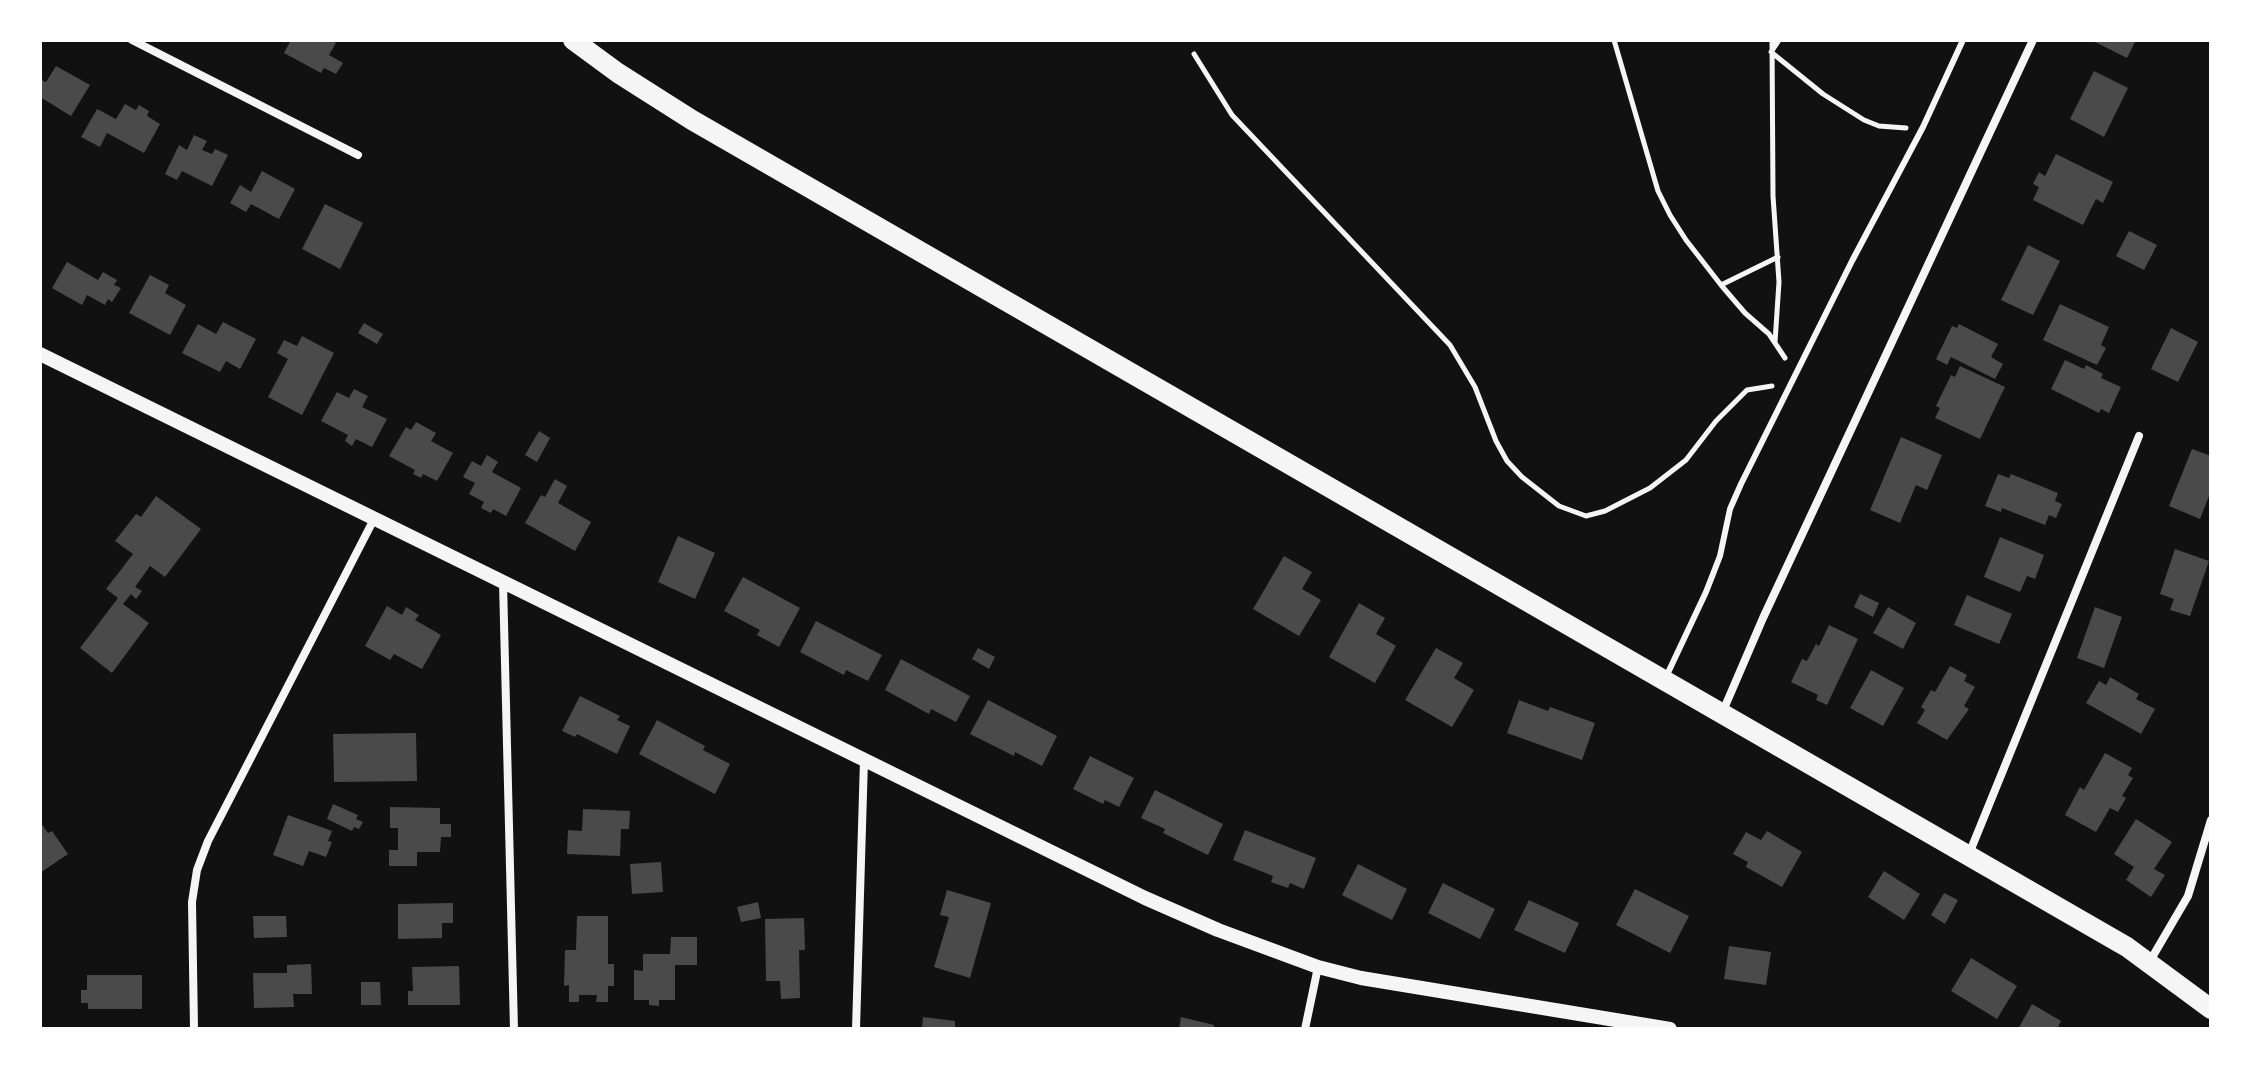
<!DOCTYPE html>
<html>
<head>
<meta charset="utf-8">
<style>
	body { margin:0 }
	#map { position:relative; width:2251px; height:1069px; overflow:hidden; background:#111; font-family:"Archivo Narrow",sans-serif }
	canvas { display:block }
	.frame { position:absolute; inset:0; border:42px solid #fff; pointer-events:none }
</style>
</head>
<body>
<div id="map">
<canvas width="2251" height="1069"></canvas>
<div class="frame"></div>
</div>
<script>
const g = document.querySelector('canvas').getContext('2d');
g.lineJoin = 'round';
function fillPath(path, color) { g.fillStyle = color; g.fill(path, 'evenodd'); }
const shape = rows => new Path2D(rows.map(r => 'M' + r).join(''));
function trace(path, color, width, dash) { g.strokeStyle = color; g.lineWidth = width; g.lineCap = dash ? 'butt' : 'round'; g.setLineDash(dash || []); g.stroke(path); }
fillPath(shape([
	[291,40,331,40,336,43,329,55,343,63,336,74,324,68,321,73,284,53],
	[2091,40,2136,40,2127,58],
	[56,66,90,85,71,116,40,97,40,79,46,82],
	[2094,71,2128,88,2104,137,2070,119],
	[125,104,136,110,139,105,149,111,147,116,160,124,144,153,107,133,100,147,81,137,97,109,116,119],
	[194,135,207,141,202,150,212,154,215,149,228,155,212,186,182,171,177,180,165,174,179,145,187,150],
	[2056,154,2113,182,2103,203,2096,199,2083,225,2033,200,2039,187,2033,184,2039,172,2045,176],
	[262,171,295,189,279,219,251,204,246,212,230,203,240,185,251,192],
	[325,204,363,223,340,269,302,249],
	[2129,231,2157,245,2144,270,2116,256],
	[2028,245,2060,261,2033,315,2001,300],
	[67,262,98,280,103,272,117,280,114,285,121,288,112,302,108,299,105,305,87,295,82,305,52,288],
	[150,275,169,285,165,293,186,305,170,335,129,313],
	[2060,304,2109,327,2101,345,2106,348,2097,365,2043,340],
	[223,322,256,339,240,369,226,361,220,372,182,353,198,324,216,334],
	[364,323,383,334,377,344,358,333],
	[1959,324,1998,344,1991,357,2003,364,1995,379,1951,357,1947,365,1936,359,1952,326,1957,328],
	[2171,328,2198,342,2178,382,2151,369],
	[302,336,334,353,302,415,268,397,288,359,277,353,284,340,297,346],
	[2065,360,2084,369,2086,365,2103,374,2101,378,2121,387,2109,413,2101,409,2099,413,2051,389],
	[1960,366,2005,387,1980,439,1935,418,1940,408,1936,406,1951,375,1955,377],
	[354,389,368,396,362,407,387,419,372,447,356,439,352,446,345,441,348,435,321,421,337,392,349,398],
	[416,422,436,433,431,441,453,453,437,481,423,474,421,478,413,474,415,470,389,456,406,427,411,430],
	[539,431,550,438,537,462,525,455],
	[1901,437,1942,455,1927,490,1916,485,1900,523,1870,510],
	[2192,449,2211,456,2211,491,2200,519,2169,506],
	[487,455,498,462,492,472,521,488,506,516,493,509,491,513,481,508,484,502,469,494,475,483,463,477,472,461,481,466],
	[1998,474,2009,478,2011,474,2058,493,2055,501,2062,504,2056,518,2049,515,2045,525,2002,508,2001,512,1985,506],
	[555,479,567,486,558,503,591,522,575,551,525,523,541,495,545,497],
	[156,496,201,529,165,577,150,566,135,587,142,591,136,599,131,594,123,604,149,623,112,673,80,648,118,598,106,589,133,554,115,541,136,514,141,517],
	[678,536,715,553,695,599,658,582],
	[2000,537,2044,555,2035,579,2027,576,2020,592,1984,577],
	[2175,549,2209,561,2190,616,2170,610,2174,599,2160,594],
	[1284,556,1312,572,1302,589,1321,600,1299,636,1253,609],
	[743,577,800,608,779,647,757,635,760,630,724,611],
	[1860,594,1879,603,1873,617,1854,607],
	[1967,595,2012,614,1999,644,1954,625],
	[1359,603,1385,618,1376,634,1396,646,1375,683,1329,657],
	[387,606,402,615,406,607,419,615,415,620,441,635,422,669,394,654,390,660,365,646],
	[1888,607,1916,623,1903,649,1873,633],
	[2095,607,2122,617,2104,668,2077,658],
	[816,621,882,655,868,681,846,670,844,675,800,652],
	[1829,625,1858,639,1827,705,1816,700,1818,695,1791,682,1802,659,1807,661,1816,644,1819,646],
	[978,648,995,657,989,669,972,659],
	[1436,648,1463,663,1454,678,1474,690,1452,727,1405,700],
	[901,659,970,696,956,722,931,709,929,714,885,690],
	[1950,666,1967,675,1964,681,1975,687,1964,706,1969,709,1947,740,1917,723,1925,710,1921,707,1931,690,1935,692],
	[1871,670,1904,688,1883,726,1850,708],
	[2110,677,2139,694,2136,699,2155,709,2141,734,2086,703,2099,681,2106,685],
	[580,696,620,716,617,720,630,726,617,754,577,734,575,737,562,731],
	[988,700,1057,736,1042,766,1015,752,1014,756,970,734],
	[1519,700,1548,711,1550,707,1595,723,1582,760,1507,733],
	[657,720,705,746,703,750,730,764,715,794,639,754],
	[416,733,417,781,334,782,333,734],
	[2105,753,2132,768,2128,775,2133,778,2122,796,2126,798,2118,812,2110,808,2096,832,2065,815,2080,787,2084,790],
	[1090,756,1134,778,1119,807,1105,800,1103,804,1073,789],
	[1155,790,1223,824,1208,855,1163,833,1165,829,1141,818],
	[333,804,358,815,356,819,363,822,359,829,354,827,352,831,327,819],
	[390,807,440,808,440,824,451,824,451,837,441,837,440,852,417,852,417,866,389,866,389,850,398,850,398,828,390,828],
	[583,809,630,811,629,829,621,829,620,856,567,854,568,830,582,831],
	[288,815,332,831,328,841,332,842,326,857,309,851,303,866,273,855],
	[2136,819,2172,842,2154,869,2165,875,2151,897,2126,880,2134,867,2114,854],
	[40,822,48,833,52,831,68,854,40,873],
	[1245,830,1316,858,1304,889,1290,883,1288,888,1271,882,1273,876,1233,860],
	[1767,831,1802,852,1782,887,1746,867,1748,862,1733,854,1746,832,1761,840],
	[661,862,663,892,632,894,630,864],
	[1358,864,1407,889,1392,920,1342,895],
	[1884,871,1920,894,1904,920,1868,897],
	[1443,883,1495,909,1480,939,1428,913],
	[1635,889,1689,916,1670,953,1616,925],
	[947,890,991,903,970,978,934,967,949,917,940,915],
	[1944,893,1958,900,1945,924,1931,915],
	[1529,900,1579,923,1565,953,1514,930],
	[758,902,761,918,741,922,737,907],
	[453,903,453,923,442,923,442,938,398,939,398,904],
	[253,916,286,916,287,937,254,938],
	[577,916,608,916,608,964,614,964,614,986,608,986,608,1002,596,1002,597,995,579,995,579,1002,569,1002,569,985,564,986,565,950,576,950],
	[804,918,805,950,799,950,800,998,781,999,780,981,766,981,765,919],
	[671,937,697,937,697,965,675,965,675,1000,659,1000,659,1006,649,1005,649,1000,634,1000,634,970,643,971,643,954,670,954],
	[1729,946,1771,952,1766,985,1724,979],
	[1971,958,2017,986,1997,1019,1951,991],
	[311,964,312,994,293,994,294,1007,254,1008,253,973,287,973,287,965],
	[459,966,460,1005,408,1005,408,991,413,991,412,967],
	[87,975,142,975,142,1009,88,1009,88,1003,81,1003,81,990,87,990],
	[361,982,380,982,381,1005,361,1005],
	[2032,1004,2061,1021,2057,1029,2018,1029],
	[923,1017,955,1021,955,1029,922,1029],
	[1181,1017,1214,1025,1213,1029,1179,1029]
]), '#4a4a4a');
trace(shape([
	[1614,40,1658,191,1670,215,1686,240,1721,285,1745,313,1769,334,1785,358],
	[1772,40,1773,196,1779,282,1775,342],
	[1779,40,1771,52,1823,94,1864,120,1879,126,1906,128],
	[1194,54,1232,115,1450,345,1475,387,1496,441,1507,461,1522,477,1559,506,1586,516,1605,511,1650,488,1686,460,1716,421,1747,390,1772,386],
	[1721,285,1778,257]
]), '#f5f5f5', 5);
trace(shape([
	[1666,677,1706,592,1720,556,1730,509,1741,484,1852,261,1923,127,1963,40]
]), '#f5f5f5', 6);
trace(shape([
	[132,40,358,155],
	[503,582,514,1029],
	[1723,711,1763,618,2033,40],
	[1969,854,2139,436],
	[2150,961,2188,896,2211,820],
	[194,1029,192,902,197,870,208,841,374,519],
	[856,1029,864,760],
	[1305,1029,1318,967]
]), '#f5f5f5', 8);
trace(shape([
	[40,354,1145,898,1218,930,1318,967,1361,978,1670,1029]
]), '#f5f5f5', 14);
trace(shape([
	[573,40,618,73,692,120,2127,947,2211,1009]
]), '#f5f5f5', 20);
</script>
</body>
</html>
